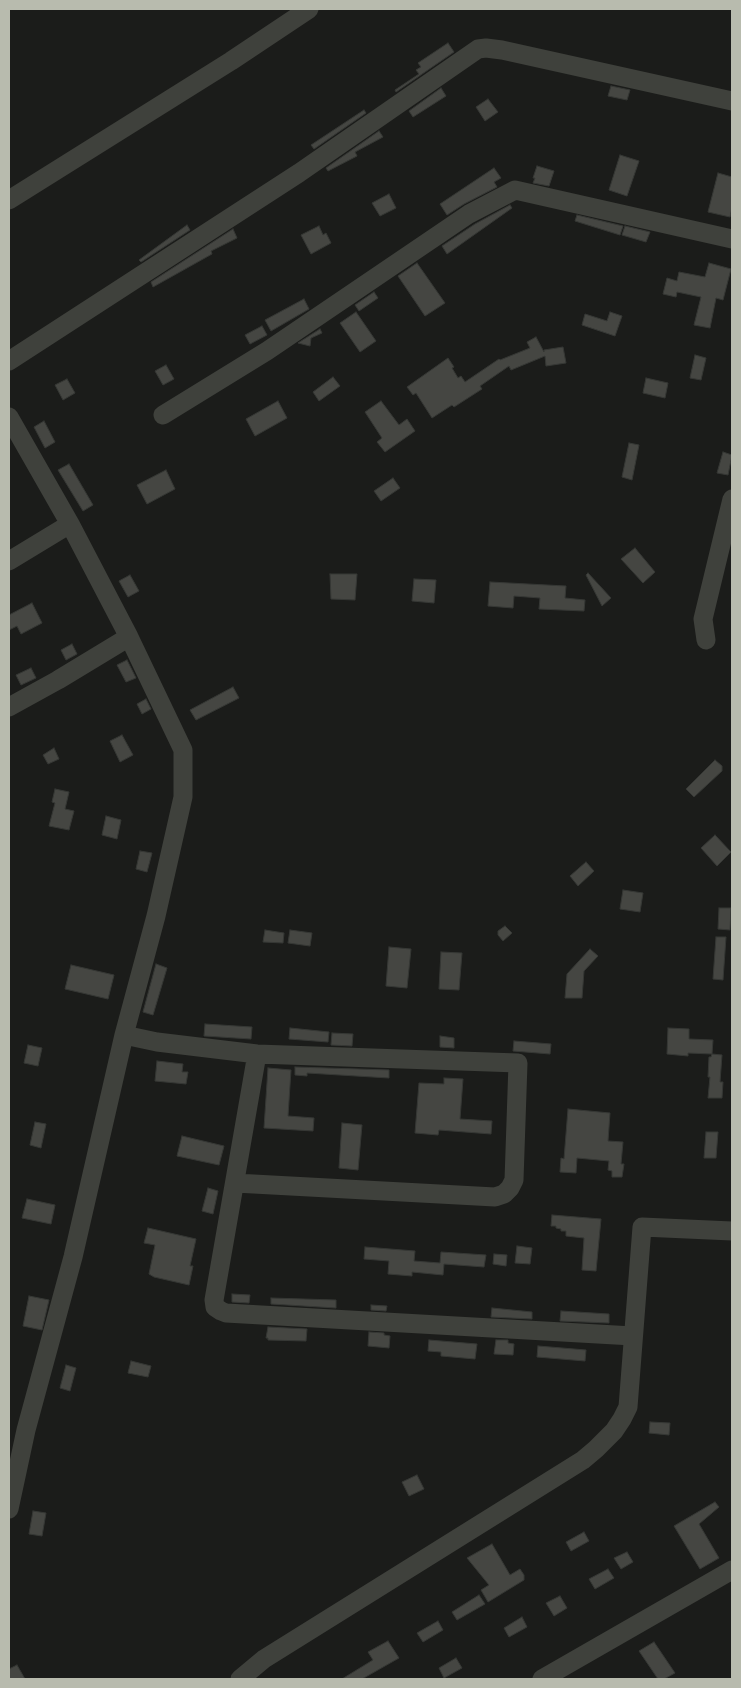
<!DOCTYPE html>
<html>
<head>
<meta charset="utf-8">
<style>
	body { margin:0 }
	#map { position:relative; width:741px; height:1688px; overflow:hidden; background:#1b1c1a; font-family:Ubuntu,sans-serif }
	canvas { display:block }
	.frame { position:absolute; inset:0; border:10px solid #b8bbae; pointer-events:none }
</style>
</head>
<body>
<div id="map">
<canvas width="741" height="1688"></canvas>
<div class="frame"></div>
</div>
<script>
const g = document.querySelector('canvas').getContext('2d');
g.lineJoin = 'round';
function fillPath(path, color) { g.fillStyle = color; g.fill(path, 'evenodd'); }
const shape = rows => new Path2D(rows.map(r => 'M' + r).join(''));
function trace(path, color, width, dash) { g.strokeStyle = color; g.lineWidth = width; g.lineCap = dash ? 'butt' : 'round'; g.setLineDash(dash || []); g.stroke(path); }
const building = shape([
	[448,43,454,52,396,92,395,90,419,74,416,70,421,67,418,63,448,43],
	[611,86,630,90,627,100,608,96,611,86],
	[441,88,446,96,413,117,409,111,441,88],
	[488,99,498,112,485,121,476,107,488,99],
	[364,110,366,113,314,149,311,145,364,110],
	[379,131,383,137,355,152,357,156,328,171,326,168,379,131],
	[620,155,639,161,627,196,609,190,620,155],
	[537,166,554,171,549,186,533,183,535,178,533,178,537,166],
	[494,168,501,178,494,182,497,187,464,204,447,215,440,204,494,168],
	[718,173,732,177,732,207,730,217,708,212,718,173],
	[389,194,396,208,380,216,372,203,389,194],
	[510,205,512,208,447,254,442,246,475,224,510,205],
	[577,215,623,226,620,235,575,221,577,215],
	[187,225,190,230,141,262,139,260,187,225],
	[319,226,323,235,326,233,331,243,311,254,301,235,319,226],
	[625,226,650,232,646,242,622,235,625,226],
	[233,229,237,238,211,251,212,254,153,287,151,282,233,229],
	[417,263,445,303,425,316,398,276,417,263],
	[709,263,731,269,723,300,716,298,710,328,694,325,701,297,677,292,676,297,663,294,667,278,677,281,679,272,705,277,709,263],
	[374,292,378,298,359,311,355,305,374,292],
	[304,299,309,309,271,331,265,320,304,299],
	[356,312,376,341,360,352,340,323,356,312],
	[610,312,622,316,615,336,582,325,585,314,607,321,610,312],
	[262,326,267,335,250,344,245,335,262,326],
	[320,329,322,333,311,338,310,346,298,343,320,329],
	[536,337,544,352,544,350,563,347,566,363,546,366,545,356,511,370,509,366,480,386,482,389,454,407,452,405,432,418,416,393,413,395,407,387,448,358,454,367,452,368,458,378,461,376,465,382,499,359,500,360,530,348,527,342,536,337],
	[695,355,706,358,701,380,690,378,695,355],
	[166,365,174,379,163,385,155,371,166,365],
	[333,377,340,386,319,401,313,392,333,377],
	[646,378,668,383,665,398,643,393,646,378],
	[67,379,75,393,63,400,55,385,67,379],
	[278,401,287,418,255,436,246,419,278,401],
	[381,401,399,425,407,419,415,431,385,452,377,442,382,438,365,412,381,401],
	[44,421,55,442,45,448,34,427,44,421],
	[629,443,639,445,632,480,622,477,629,443],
	[723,452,732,455,728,475,717,473,723,452],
	[69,464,93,505,83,511,58,470,69,464],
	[166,470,175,489,147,504,137,485,166,470],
	[393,478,400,488,381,501,374,491,393,478],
	[635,548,655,572,643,583,621,559,635,548],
	[588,573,611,598,602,606,586,575,588,573],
	[330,574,357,574,355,600,331,599,330,574],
	[130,575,139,591,128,597,119,581,130,575],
	[414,579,436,580,434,603,412,601,414,579],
	[490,582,566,586,565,598,585,600,584,611,539,609,540,598,514,596,513,608,488,606,490,582],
	[32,603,42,623,21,634,17,626,9,630,9,615,32,603],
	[72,644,77,654,66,660,61,650,72,644],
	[127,660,136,678,126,682,117,665,127,660],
	[31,668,36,678,21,685,16,675,31,668],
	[233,687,239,698,196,720,190,710,233,687],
	[146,699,151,709,142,714,137,704,146,699],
	[122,735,133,755,120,762,110,741,122,735],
	[54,748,59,759,48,764,43,755,54,748],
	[715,760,722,766,722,771,694,797,686,789,715,760],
	[55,789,69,792,65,809,74,811,69,830,49,826,55,803,52,802,55,789],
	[106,816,121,820,117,839,102,835,106,816],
	[715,835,731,852,717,866,701,848,715,835],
	[140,851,152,853,147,872,136,869,140,851],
	[586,862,594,871,578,886,570,876,586,862],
	[623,890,643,893,640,912,620,909,623,890],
	[719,908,731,908,730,930,718,929,719,908],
	[505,926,512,933,503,941,498,935,498,931,505,926],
	[265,930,284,933,283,943,263,942,265,930],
	[290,930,312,933,310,946,288,943,290,930],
	[716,937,726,937,723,980,713,979,716,937],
	[389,947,411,949,407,988,386,986,389,947],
	[590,949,598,956,584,971,582,998,565,998,567,974,590,949],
	[441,952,462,953,459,990,439,989,441,952],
	[156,964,167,968,153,1015,143,1012,156,964],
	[71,965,114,975,108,999,65,989,71,965],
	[205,1024,252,1027,251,1039,204,1036,205,1024],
	[290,1028,329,1032,328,1042,289,1039,290,1028],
	[668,1028,689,1029,689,1039,713,1040,712,1054,722,1055,720,1082,723,1082,722,1098,708,1098,710,1077,708,1077,709,1057,711,1057,712,1054,688,1053,688,1056,667,1054,668,1028],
	[332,1033,353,1034,352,1046,331,1045,332,1033],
	[440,1036,454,1038,454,1048,440,1047,440,1036],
	[514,1041,551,1044,550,1054,513,1051,514,1041],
	[28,1045,42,1048,38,1066,24,1063,28,1045],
	[157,1061,183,1064,182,1072,188,1072,186,1084,155,1081,157,1061],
	[295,1067,389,1070,389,1078,307,1073,307,1076,295,1075,295,1067],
	[268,1068,291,1070,288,1116,314,1118,313,1131,264,1128,268,1068],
	[444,1078,463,1079,460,1119,492,1121,491,1134,439,1130,438,1135,415,1133,419,1083,444,1084,444,1078],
	[568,1109,610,1113,608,1141,623,1142,621,1164,624,1164,622,1177,612,1177,612,1171,608,1170,609,1161,577,1158,576,1173,560,1172,561,1158,564,1159,568,1109],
	[35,1122,46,1124,41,1148,30,1145,35,1122],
	[342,1123,362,1125,358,1170,339,1168,342,1123],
	[706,1132,718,1132,716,1158,704,1158,706,1132],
	[182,1136,224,1146,219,1165,177,1156,182,1136],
	[208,1188,218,1191,213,1214,202,1211,208,1188],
	[27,1199,55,1205,51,1224,22,1218,27,1199],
	[552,1215,601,1219,596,1271,582,1270,584,1238,566,1236,566,1231,561,1231,561,1229,556,1228,556,1226,551,1226,552,1215],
	[148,1228,196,1239,190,1266,193,1266,189,1285,154,1277,149,1274,155,1245,144,1243,148,1228],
	[517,1246,532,1248,530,1264,515,1263,517,1246],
	[365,1247,415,1251,414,1261,440,1263,441,1252,486,1255,484,1267,444,1264,443,1275,412,1272,412,1276,388,1274,389,1261,364,1259,365,1247],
	[494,1254,507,1255,506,1266,493,1264,494,1254],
	[232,1294,250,1295,249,1303,232,1302,232,1294],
	[29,1296,49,1300,42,1330,23,1326,29,1296],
	[271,1298,336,1300,336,1308,271,1304,271,1298],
	[371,1305,387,1306,386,1311,371,1310,371,1305],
	[492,1308,532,1312,532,1319,491,1317,492,1308],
	[561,1311,609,1314,609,1323,560,1321,561,1311],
	[268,1327,307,1329,306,1341,268,1340,268,1338,266,1338,268,1327],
	[369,1332,384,1333,384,1335,390,1336,389,1348,368,1346,369,1332],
	[429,1340,477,1344,475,1359,441,1356,441,1352,428,1351,429,1340],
	[496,1340,508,1340,508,1343,514,1344,513,1355,494,1354,496,1340],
	[538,1346,586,1350,585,1361,537,1357,538,1346],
	[131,1361,151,1366,148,1377,128,1373,131,1361],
	[66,1365,76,1368,70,1391,60,1388,66,1365],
	[650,1422,670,1423,669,1435,649,1433,650,1422],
	[417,1475,424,1489,409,1496,402,1482,417,1475],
	[715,1502,719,1507,699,1524,719,1558,700,1569,674,1526,715,1502],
	[33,1511,46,1513,42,1536,29,1534,33,1511],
	[584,1532,589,1541,571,1551,566,1542,584,1532],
	[492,1544,510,1575,520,1569,524,1575,524,1580,488,1602,481,1590,489,1585,467,1558,492,1544],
	[627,1552,633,1562,621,1569,614,1558,627,1552],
	[608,1569,614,1578,595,1589,589,1579,608,1569],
	[479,1595,485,1604,457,1620,452,1612,479,1595],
	[560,1596,567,1608,554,1616,546,1603,560,1596],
	[522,1617,527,1627,509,1637,504,1628,522,1617],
	[438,1621,443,1630,423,1642,417,1633,438,1621],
	[388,1641,399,1658,362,1679,342,1679,373,1660,368,1652,388,1641],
	[654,1642,675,1673,664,1679,658,1679,639,1651,654,1642],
	[456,1658,462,1668,444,1678,439,1668,456,1658],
	[17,1665,25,1679,9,1679,9,1669,17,1665]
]);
fillPath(building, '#454642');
trace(building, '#363835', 1);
trace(shape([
	[9,200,231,61,309,9],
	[9,361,299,173,478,49,486,48,502,50,732,101],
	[163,415,267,351,469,214,515,190,732,239],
	[9,417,70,524,129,637,183,750,183,797,156,916,124,1035,73,1257,26,1430,9,1509],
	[9,561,70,524],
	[706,640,703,619,732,499],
	[9,707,58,680,129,637],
	[124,1035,157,1042,257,1054,518,1063,514,1180,510,1188,504,1194,495,1197,235,1183],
	[257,1054,214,1300,215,1307,221,1311,226,1313,633,1336],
	[240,1679,264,1659,583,1460,596,1449,614,1431,622,1419,628,1407,642,1227,732,1231],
	[542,1679,732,1570]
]), '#3f413c', 19);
</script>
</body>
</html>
